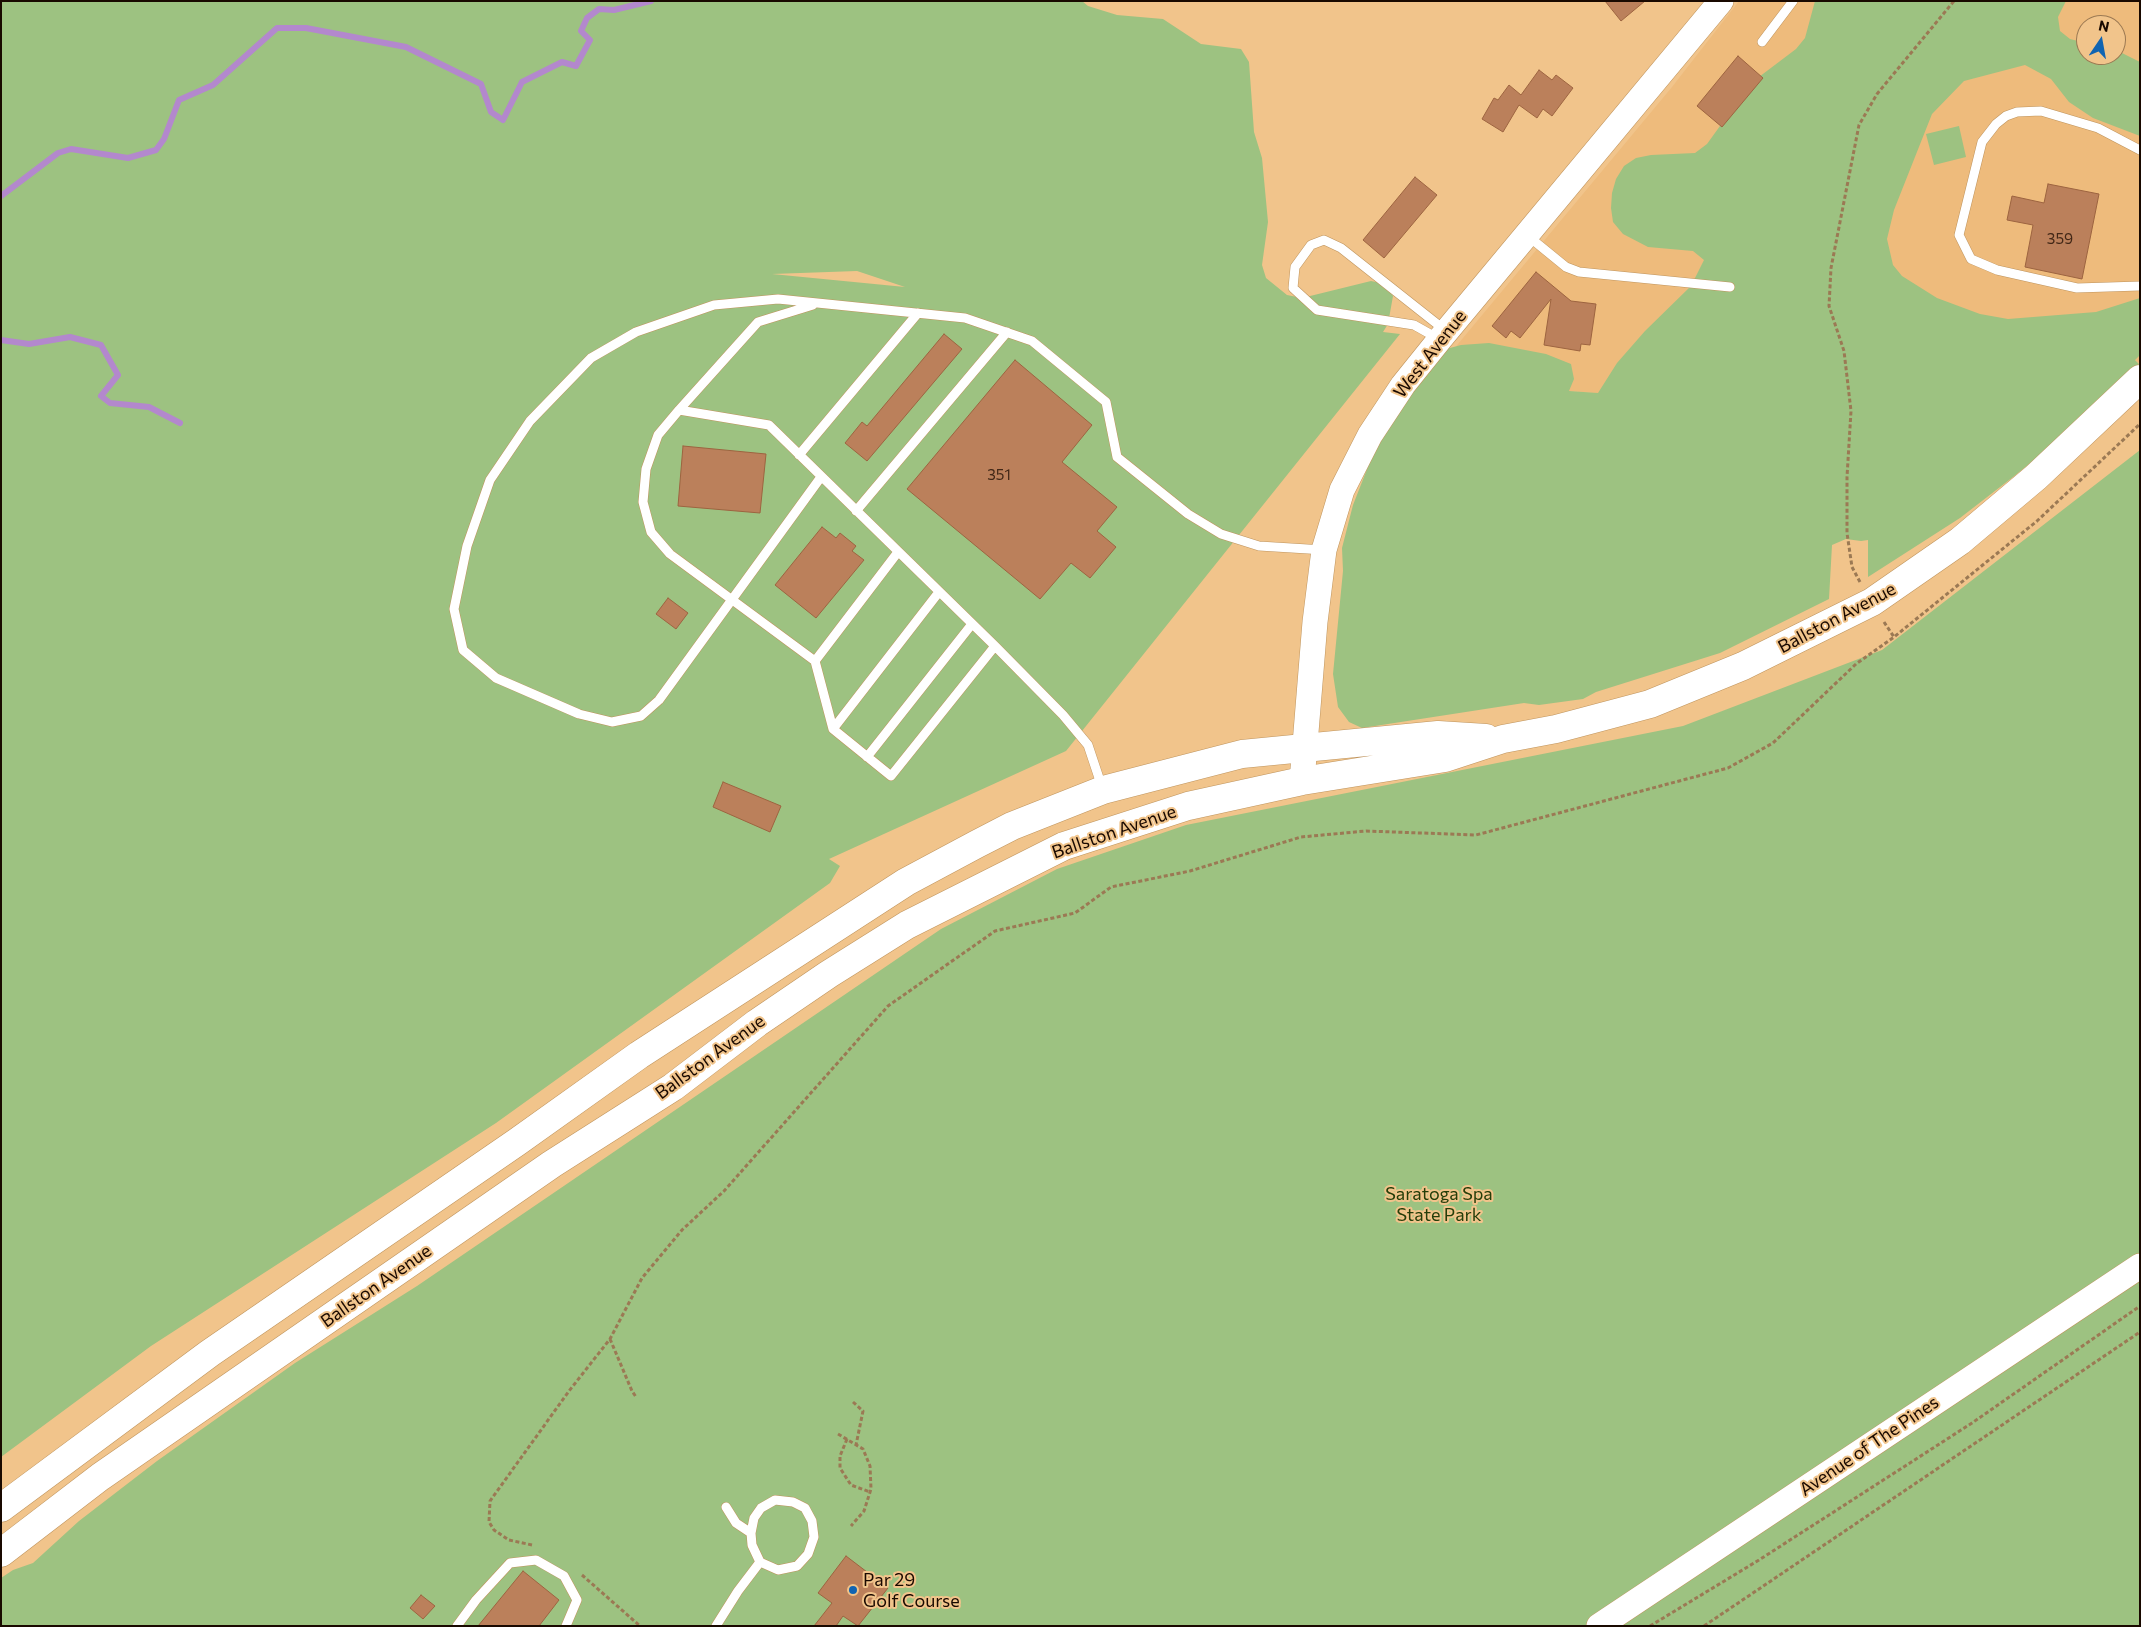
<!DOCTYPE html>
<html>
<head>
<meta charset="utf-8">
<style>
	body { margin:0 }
	#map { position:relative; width:2141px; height:1627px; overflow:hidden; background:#f1c48b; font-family:Commissioner,sans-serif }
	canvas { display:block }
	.frame { position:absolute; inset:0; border:2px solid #190900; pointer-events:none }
	.north { position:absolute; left:2076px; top:15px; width:50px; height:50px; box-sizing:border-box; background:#f1c48b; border:1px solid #9b7953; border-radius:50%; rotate:12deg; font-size:14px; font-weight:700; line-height:20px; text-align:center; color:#190900 }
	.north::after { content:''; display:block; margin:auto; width:18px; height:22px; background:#1064b2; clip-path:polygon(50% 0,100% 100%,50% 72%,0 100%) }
</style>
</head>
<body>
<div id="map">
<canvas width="2141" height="1627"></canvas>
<div class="frame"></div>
<div class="north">N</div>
</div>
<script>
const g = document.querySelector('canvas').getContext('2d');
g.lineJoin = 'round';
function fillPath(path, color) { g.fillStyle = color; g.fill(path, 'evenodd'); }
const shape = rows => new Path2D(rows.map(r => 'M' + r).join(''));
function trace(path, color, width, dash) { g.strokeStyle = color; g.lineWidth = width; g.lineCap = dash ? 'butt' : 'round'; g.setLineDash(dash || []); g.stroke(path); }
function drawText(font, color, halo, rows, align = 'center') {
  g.font = font + ' Commissioner,sans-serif'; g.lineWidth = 4; g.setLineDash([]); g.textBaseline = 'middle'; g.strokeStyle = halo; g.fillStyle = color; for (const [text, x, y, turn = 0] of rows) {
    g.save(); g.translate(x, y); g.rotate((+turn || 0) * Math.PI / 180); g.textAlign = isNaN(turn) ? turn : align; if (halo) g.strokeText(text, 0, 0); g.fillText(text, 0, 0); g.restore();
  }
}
fillPath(shape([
	[1739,1,2140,1,2140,364,2128,354,1686,400,1428,380,1672,87],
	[2086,25,2116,25,2116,55,2086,55]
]), '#eebb7c');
fillPath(shape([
	[1,1,1082,1,1088,6,1117,15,1163,19,1201,44,1241,49,1249,62,1254,132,1262,158,1268,222,1262,265,1266,278,1287,295,1302,298,1371,281,1385,284,1393,296,1388,324,1383,332,1400,334,1066,751,829,859,840,866,830,883,496,1123,151,1346,1,1457],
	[857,271,905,287,772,274],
	[1815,1,2066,1,2058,17,2060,31,2070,39,2086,43,2086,55,2116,55,2116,50,2140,62,2140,136,2093,118,2069,102,2051,79,2025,65,1964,81,1932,114,1894,210,1887,239,1893,265,1902,276,1937,298,1980,314,2008,319,2096,312,2140,298,2140,355,2135,360,2139,364,2059,440,2013,477,1960,518,1868,577,1868,540,1861,541,1846,539,1832,545,1829,599,1720,653,1596,692,1583,699,1539,705,1524,703,1362,728,1349,722,1338,707,1333,674,1343,571,1342,548,1353,505,1380,436,1435,352,1461,345,1489,343,1546,354,1571,364,1574,379,1569,391,1598,393,1617,363,1645,331,1691,286,1704,260,1693,251,1648,247,1623,234,1613,222,1611,208,1612,193,1616,179,1624,166,1636,158,1651,155,1695,153,1707,144,1751,83,1796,49,1805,38],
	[1959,126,1966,157,1934,165,1926,134],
	[2140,450,2140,1626,1,1626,1,1578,13,1570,33,1563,79,1521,157,1461,295,1363,417,1286,941,929,1057,869,1186,825,1683,726,1882,650]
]), '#9dc281');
trace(shape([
	[1,196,58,153,71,149,128,158,156,150,164,139,179,100,213,85,277,28,306,28,406,47,481,84,491,112,503,120,522,82,562,62,576,66,590,40,581,31,587,18,599,9,614,10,651,1],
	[1,340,29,344,70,337,101,345,118,375,101,396,110,403,149,407,180,423]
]), '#b388cd', 6);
const building = shape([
	[1605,1,1645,1,1621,21,1605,1],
	[1738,56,1763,78,1722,127,1697,106,1738,56],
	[1539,70,1552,80,1556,75,1573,88,1552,116,1543,109,1537,118,1519,105,1503,132,1482,119,1494,98,1498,100,1509,85,1521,95,1539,70],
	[1415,177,1437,195,1384,258,1363,240,1415,177],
	[2048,184,2099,194,2082,279,2025,267,2033,225,2007,220,2012,196,2044,203,2048,184],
	[1536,272,1571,301,1596,304,1590,345,1581,344,1580,351,1544,345,1551,299,1520,338,1511,331,1506,338,1492,326,1536,272],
	[944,334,962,349,867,461,845,443,862,422,867,426,944,334],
	[1015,360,1092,425,1062,462,1117,507,1097,531,1116,547,1090,578,1071,563,1040,599,907,489,1015,360],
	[683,446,766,454,760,513,678,506,683,446],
	[822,527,836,538,840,533,856,546,852,551,864,560,816,618,775,585,822,527],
	[668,598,688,613,676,629,656,614,668,598],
	[723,782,781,806,770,832,713,807,723,782],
	[846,1556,888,1588,858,1626,843,1616,836,1626,814,1626,832,1603,818,1593,846,1556],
	[523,1571,559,1600,539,1626,478,1626,523,1571],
	[421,1595,435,1606,423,1619,410,1608,421,1595]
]);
fillPath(building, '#bb805b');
trace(building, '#9d6440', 1);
const lane = shape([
	[1762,42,1793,1],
	[2140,150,2098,128,2041,111,2017,112,2006,116,1996,124,1982,142,1959,235,1971,259,1997,270,2077,288,2140,286],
	[1528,236,1566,267,1579,272,1730,287],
	[1439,339,1414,325,1317,310,1293,288,1295,267,1311,245,1324,240,1341,248,1446,331],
	[679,410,758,322,813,305],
	[799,455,918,313],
	[821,477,659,700,641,716,612,722,579,714,496,678,463,650,454,609,467,546,490,480,530,421,591,358,636,332,714,305,778,299,965,318,1032,341,1106,402,1117,457,1188,514,1221,534,1259,546,1324,550],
	[856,511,1007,332],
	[995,646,891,776,833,729,815,661,670,554,651,532,643,502,646,469,658,435,679,410,769,425,995,646,1063,715,1088,745,1102,787],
	[815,661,898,552],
	[833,729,939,592],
	[867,757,972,624],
	[775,1500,793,1502,805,1508,812,1521,814,1537,808,1554,797,1566,778,1570,760,1562,752,1545,751,1533,754,1518,761,1508,775,1500],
	[726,1507,736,1523,751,1533],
	[457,1626,476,1600,510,1563,536,1560,564,1576,577,1600,566,1626],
	[716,1626,738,1591,760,1562]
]);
const secondary = shape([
	[1302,781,1315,622,1324,550,1342,490,1370,435,1403,385,1440,339,1721,1],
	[1599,1626,2140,1266]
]);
const highway = shape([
	[1,1508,210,1353,517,1142,639,1055,906,882,977,844,1012,826,1103,790,1242,754,1438,735,1486,738],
	[1,1553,100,1477,552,1164,673,1087,757,1023,829,974,907,925,1064,846,1188,806,1302,781,1445,758,1503,739,1556,729,1650,704,1743,666,1872,602,1960,541,2036,477,2140,379]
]);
trace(lane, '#bf945d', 10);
trace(secondary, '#bf945d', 26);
trace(highway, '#bf945d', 29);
trace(shape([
	[1860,582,1852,567,1847,533,1847,477,1851,411,1844,351,1829,306,1831,268,1859,125,1877,94,1954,1],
	[1884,622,1894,637],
	[610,1339,632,1391,636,1397],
	[853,1402,863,1411,856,1445],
	[838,1434,863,1449,870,1466,871,1489,864,1511,851,1526],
	[847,1439,840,1456,840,1468,851,1485,870,1492],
	[532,1545,509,1540,494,1530,489,1522,490,1501,569,1391,610,1339,642,1278,682,1230,724,1191,888,1006,995,931,1075,913,1111,887,1190,871,1301,837,1366,831,1476,835,1728,768,1773,743,1856,664,1894,637,2037,521,2140,424],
	[582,1575,640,1626],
	[1650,1626,1759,1560,1972,1423,2140,1306],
	[1704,1626,2140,1332]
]), '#9b7954', 3, [4, 2.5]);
trace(lane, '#fff', 9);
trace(secondary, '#fff', 25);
trace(highway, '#fff', 28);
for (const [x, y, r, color] of [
	[853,1590,5,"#1064b2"]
]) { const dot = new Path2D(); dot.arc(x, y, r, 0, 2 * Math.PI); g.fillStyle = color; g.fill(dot); trace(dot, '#f1c48b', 2); }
drawText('15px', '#422717', null, [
	["359",2060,239],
	["351",999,475]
]);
drawText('18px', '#190900', '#f1c48b', [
	["West Avenue",1430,354,-52],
	["Ballston Avenue",1837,618,-28],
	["Ballston Avenue",1114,832,-19],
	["Ballston Avenue",710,1057,-36],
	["Ballston Avenue",376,1286,-35],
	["Avenue of The Pines",1869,1446,-34]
]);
drawText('18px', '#243e0a', '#f1c48b', [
	["Saratoga Spa",1439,1194],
	["State Park",1439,1215]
]);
drawText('18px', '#190900', '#f1c48b', [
	["Par 29",863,1580],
	["Golf Course",863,1601]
], 'left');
</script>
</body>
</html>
